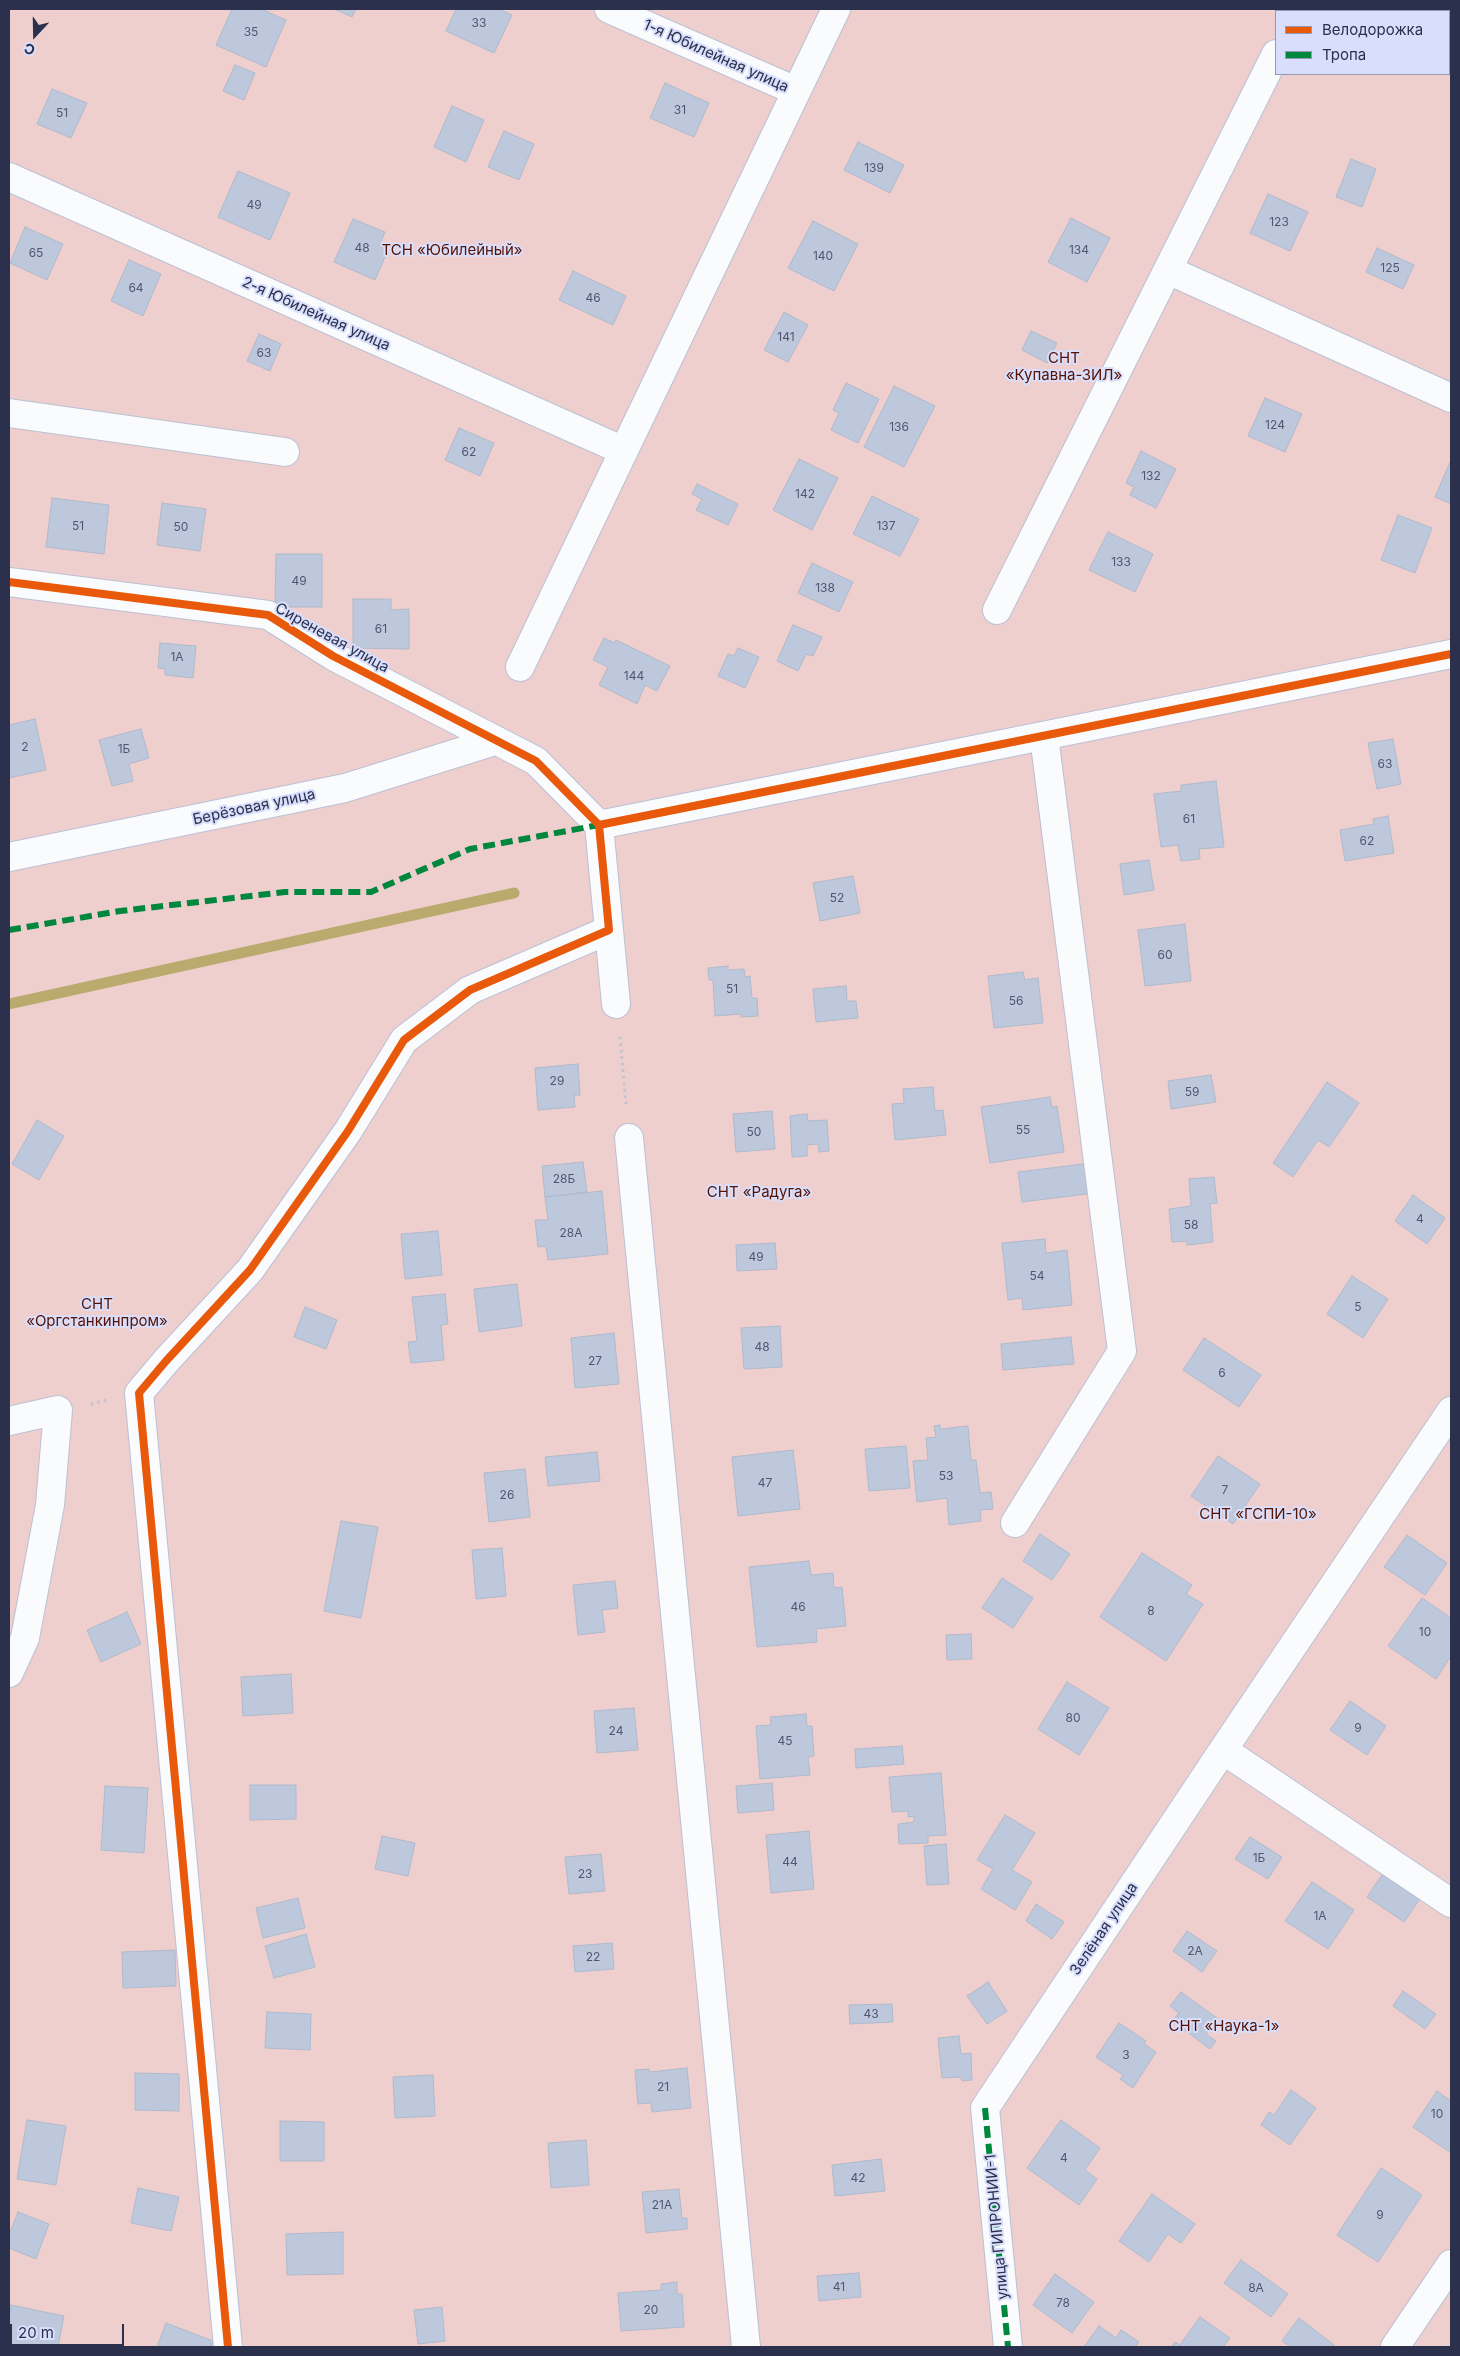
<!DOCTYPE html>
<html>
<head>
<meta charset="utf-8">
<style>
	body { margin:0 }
	#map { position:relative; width:1460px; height:2356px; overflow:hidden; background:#e0e3f3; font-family:Inter,sans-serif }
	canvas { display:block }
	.frame { position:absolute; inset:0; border:10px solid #2b304c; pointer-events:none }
	.legend { position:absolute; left:1275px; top:10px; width:175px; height:65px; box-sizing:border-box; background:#d8defb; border:1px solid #9398b5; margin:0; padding:6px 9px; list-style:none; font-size:15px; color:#2b304c }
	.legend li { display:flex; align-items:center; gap:10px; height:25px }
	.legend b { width:25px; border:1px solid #9398b5 }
	.north { position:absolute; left:10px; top:10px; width:50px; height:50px; -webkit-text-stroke:4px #d8defb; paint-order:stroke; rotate:201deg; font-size:14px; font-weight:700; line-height:20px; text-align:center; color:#2b304c }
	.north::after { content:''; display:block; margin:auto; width:18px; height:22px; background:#2b304c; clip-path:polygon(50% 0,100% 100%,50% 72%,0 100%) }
	.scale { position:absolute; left:10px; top:2324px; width:114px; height:22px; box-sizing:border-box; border:2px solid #2b304c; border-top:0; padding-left:6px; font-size:15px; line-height:18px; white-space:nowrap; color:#2b304c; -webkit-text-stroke:4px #d8defb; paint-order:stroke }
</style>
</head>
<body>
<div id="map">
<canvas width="1460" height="2356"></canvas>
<div class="frame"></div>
<ul class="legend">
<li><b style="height:6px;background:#e8590c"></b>Велодорожка</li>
<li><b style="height:6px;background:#00873e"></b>Тропа</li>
</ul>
<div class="north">С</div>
<div class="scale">20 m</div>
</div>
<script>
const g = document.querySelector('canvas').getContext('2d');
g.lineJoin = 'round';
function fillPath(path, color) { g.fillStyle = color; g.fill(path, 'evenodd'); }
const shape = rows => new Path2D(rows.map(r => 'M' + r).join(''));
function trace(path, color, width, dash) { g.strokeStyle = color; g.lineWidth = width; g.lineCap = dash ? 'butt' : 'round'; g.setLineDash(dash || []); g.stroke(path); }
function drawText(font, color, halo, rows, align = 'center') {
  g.font = font + ' Inter,sans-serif'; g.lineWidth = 4; g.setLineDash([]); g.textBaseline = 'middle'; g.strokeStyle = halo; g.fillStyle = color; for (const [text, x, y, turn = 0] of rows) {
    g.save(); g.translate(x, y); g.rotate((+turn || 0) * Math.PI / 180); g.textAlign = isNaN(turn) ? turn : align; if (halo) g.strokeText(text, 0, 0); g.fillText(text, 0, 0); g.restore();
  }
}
fillPath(shape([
	[9,9,1451,9,1451,2347,9,2347],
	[1276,11,1449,11,1449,74,1276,74]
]), '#eecfce');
trace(shape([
	[9,1004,514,893]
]), '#baaa6d', 11);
const building = shape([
	[232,9,261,9,286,20,266,67,216,45,232,9],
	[334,9,356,9,352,17,334,9],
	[456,9,499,9,512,15,494,53,446,31,456,9],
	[1368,9,1404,9,1405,10,1405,11,1366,11,1368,9],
	[235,65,255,73,244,100,223,91,235,65],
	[665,83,709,103,694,137,650,118,665,83],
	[52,89,87,103,71,138,37,124,52,89],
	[452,106,484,120,466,162,434,147,452,106],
	[504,131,534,144,519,180,488,167,504,131],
	[858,142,904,165,890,193,844,170,858,142],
	[1351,159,1376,169,1362,207,1336,197,1351,159],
	[238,171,290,193,270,240,218,217,238,171],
	[1268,194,1308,212,1290,251,1250,233,1268,194],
	[1071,218,1110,238,1087,282,1048,262,1071,218],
	[353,219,385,232,379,246,388,250,375,280,334,262,353,219],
	[813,221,858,244,834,291,788,268,813,221],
	[25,227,63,244,47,280,10,263,25,227],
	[1377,248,1414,265,1403,289,1366,272,1377,248],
	[129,260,161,274,143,316,111,301,129,260],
	[573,271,626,296,613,325,559,300,573,271],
	[784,312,808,325,788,362,764,350,784,312],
	[1031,331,1057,343,1047,363,1022,350,1031,331],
	[259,334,281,344,270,371,247,361,259,334],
	[846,383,879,399,858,443,831,430,839,413,833,410,846,383],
	[894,386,935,406,904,467,864,447,894,386],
	[1265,398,1302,414,1285,452,1248,436,1265,398],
	[459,428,494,443,480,476,445,460,459,428],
	[1141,451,1176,469,1156,508,1130,495,1134,487,1126,483,1141,451],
	[799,459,838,478,812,530,773,510,799,459],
	[1451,460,1451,504,1435,497,1451,460],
	[697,484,738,504,728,525,696,510,702,499,692,494,697,484],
	[872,496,919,519,900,556,853,534,872,496],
	[52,498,109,505,104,554,46,547,52,498],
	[162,503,206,509,200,551,157,545,162,503],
	[1398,515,1432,528,1415,573,1381,560,1398,515],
	[1108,532,1153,554,1135,592,1089,570,1108,532],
	[276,554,322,554,322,607,275,607,276,554],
	[812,563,853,582,839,612,798,593,812,563],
	[353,599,391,599,391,610,409,609,409,649,353,648,353,599],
	[793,625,822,637,813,656,806,654,798,671,777,661,793,625],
	[604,638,615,643,616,640,670,666,657,691,645,685,637,704,599,685,608,667,593,660,604,638],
	[160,643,196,646,193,678,165,675,165,669,158,668,160,643],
	[738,648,759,657,745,688,718,676,728,654,734,656,738,648],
	[35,719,46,770,9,778,9,725,35,719],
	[141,729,149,758,129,764,133,781,112,786,99,740,141,729],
	[1393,739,1401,784,1377,789,1368,743,1393,739],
	[1216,781,1224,847,1199,849,1200,859,1181,861,1178,845,1161,847,1154,794,1181,791,1181,785,1216,781],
	[1388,816,1394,853,1345,861,1340,830,1374,824,1373,819,1388,816],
	[1149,860,1154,890,1124,895,1120,864,1149,860],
	[853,876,860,913,820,921,813,883,853,876],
	[1185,924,1191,981,1145,986,1138,930,1185,924],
	[728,966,728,970,744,969,745,977,750,976,752,998,757,998,758,1016,741,1017,741,1014,715,1016,713,980,709,980,708,968,728,966],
	[1023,972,1025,980,1038,978,1043,1023,994,1028,988,976,1023,972],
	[846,986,847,1001,856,1001,858,1018,816,1022,813,989,846,986],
	[578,1064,580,1095,574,1095,575,1107,538,1110,535,1068,578,1064],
	[1211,1075,1216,1102,1171,1109,1168,1081,1211,1075],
	[1327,1082,1359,1103,1329,1147,1318,1140,1293,1177,1273,1163,1327,1082],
	[933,1087,935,1111,943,1110,946,1135,895,1140,892,1104,904,1103,903,1089,933,1087],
	[1050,1097,1052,1107,1057,1106,1064,1152,990,1163,981,1107,1050,1097],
	[772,1111,775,1149,736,1152,733,1114,772,1111],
	[807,1114,808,1121,827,1120,829,1151,819,1152,818,1144,807,1145,807,1156,792,1157,790,1116,807,1114],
	[37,1120,64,1136,39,1180,12,1164,37,1120],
	[583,1162,587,1192,545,1197,542,1166,583,1162],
	[1091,1163,1095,1193,1022,1202,1018,1172,1091,1163],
	[1214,1177,1217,1203,1210,1204,1213,1242,1187,1245,1187,1241,1172,1242,1169,1209,1191,1206,1189,1179,1214,1177],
	[602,1191,608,1254,548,1260,546,1246,538,1247,535,1220,548,1220,545,1197,602,1191],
	[1413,1195,1445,1218,1427,1244,1395,1221,1413,1195],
	[438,1231,442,1275,405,1279,401,1234,438,1231],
	[1045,1239,1046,1253,1067,1250,1072,1305,1023,1310,1022,1298,1008,1300,1002,1243,1045,1239],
	[775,1243,777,1269,737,1271,736,1245,775,1243],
	[1352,1276,1388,1299,1363,1338,1327,1314,1352,1276],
	[517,1284,522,1326,479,1332,474,1289,517,1284],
	[445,1294,448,1324,441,1325,444,1360,411,1363,408,1342,417,1341,412,1297,445,1294],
	[305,1307,337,1320,326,1349,294,1337,305,1307],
	[780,1326,782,1367,744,1369,741,1328,780,1326],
	[614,1333,619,1384,575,1388,571,1338,614,1333],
	[1071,1337,1074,1364,1003,1370,1001,1344,1071,1337],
	[1204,1338,1261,1375,1239,1407,1183,1370,1204,1338],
	[940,1425,940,1429,968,1426,971,1460,976,1460,980,1493,991,1492,993,1509,980,1510,981,1521,949,1525,947,1498,917,1502,913,1461,928,1460,926,1438,936,1437,934,1426,940,1425],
	[906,1446,910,1488,869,1491,865,1449,906,1446],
	[793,1450,800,1509,738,1516,732,1457,793,1450],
	[597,1452,600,1481,548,1486,545,1457,597,1452],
	[1218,1456,1260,1484,1233,1524,1191,1496,1218,1456],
	[525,1469,530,1517,489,1522,484,1473,525,1469],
	[341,1521,378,1527,361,1618,324,1611,341,1521],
	[1040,1534,1070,1554,1052,1580,1023,1561,1040,1534],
	[1407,1535,1447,1563,1425,1595,1384,1567,1407,1535],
	[502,1548,506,1596,476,1599,472,1550,502,1548],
	[1142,1553,1192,1585,1186,1594,1203,1604,1166,1661,1100,1617,1142,1553],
	[809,1561,811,1575,833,1573,834,1588,842,1587,846,1626,816,1629,817,1642,757,1647,749,1567,809,1561],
	[1002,1578,1033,1598,1013,1628,982,1608,1002,1578],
	[615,1581,618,1608,602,1610,605,1632,578,1635,573,1585,615,1581],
	[1422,1598,1451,1618,1451,1656,1436,1679,1388,1646,1422,1598],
	[127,1612,141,1644,101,1662,87,1630,127,1612],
	[971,1634,972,1659,947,1660,946,1635,971,1634],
	[291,1674,293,1713,243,1716,241,1677,291,1674],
	[1067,1682,1109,1708,1079,1755,1038,1729,1067,1682],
	[1350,1701,1386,1726,1367,1755,1330,1730,1350,1701],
	[634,1708,638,1750,597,1753,594,1711,634,1708],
	[806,1714,807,1726,812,1726,814,1756,808,1757,810,1775,760,1779,756,1726,771,1725,770,1717,806,1714],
	[902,1746,904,1764,856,1768,855,1749,902,1746],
	[941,1773,946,1835,928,1836,928,1843,899,1844,898,1824,914,1822,914,1816,908,1817,908,1811,892,1812,889,1777,941,1773],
	[772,1783,774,1810,738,1813,736,1786,772,1783],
	[250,1785,296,1785,296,1819,250,1820,250,1785],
	[105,1786,148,1788,144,1853,101,1850,105,1786],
	[1005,1815,1035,1833,1012,1870,1032,1882,1015,1910,981,1889,993,1869,977,1860,1005,1815],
	[809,1831,814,1889,771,1893,766,1835,809,1831],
	[382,1836,415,1843,408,1876,375,1869,382,1836],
	[1250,1837,1282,1857,1268,1879,1235,1859,1250,1837],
	[946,1844,949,1884,927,1885,924,1846,946,1844],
	[601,1854,605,1891,569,1894,565,1857,601,1854],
	[1392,1867,1426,1890,1404,1922,1367,1897,1382,1875,1385,1877,1392,1867],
	[1312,1882,1354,1910,1328,1949,1285,1921,1312,1882],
	[298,1898,305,1928,263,1938,256,1908,298,1898],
	[1036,1904,1064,1922,1052,1939,1026,1921,1036,1904],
	[1187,1931,1217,1951,1202,1972,1173,1951,1187,1931],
	[306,1934,315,1967,274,1978,265,1946,306,1934],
	[612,1943,614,1969,575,1972,573,1946,612,1943],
	[175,1950,176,1986,123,1988,122,1952,175,1950],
	[988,1982,1007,2011,987,2024,967,1996,988,1982],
	[1403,1991,1436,2014,1425,2029,1393,2006,1403,1991],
	[1181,1992,1217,2018,1206,2034,1216,2041,1210,2049,1172,2021,1179,2013,1170,2006,1181,1992],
	[892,2004,893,2022,850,2024,849,2005,892,2004],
	[267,2012,311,2014,310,2050,265,2048,267,2012],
	[1119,2023,1146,2041,1144,2044,1156,2052,1133,2088,1120,2079,1123,2075,1096,2057,1119,2023],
	[959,2036,961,2054,971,2053,972,2080,962,2081,961,2077,942,2078,938,2038,959,2036],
	[687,2068,691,2108,652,2112,651,2103,638,2104,635,2070,649,2069,650,2072,687,2068],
	[135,2073,179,2074,179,2111,135,2110,135,2073],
	[433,2075,435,2116,395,2118,393,2077,433,2075],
	[1291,2090,1316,2108,1290,2145,1261,2125,1269,2112,1274,2115,1291,2090],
	[1437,2091,1451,2101,1451,2153,1413,2127,1437,2091],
	[27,2120,66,2126,56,2185,17,2179,27,2120],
	[1061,2120,1100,2148,1085,2170,1097,2179,1079,2205,1027,2168,1061,2120],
	[280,2121,324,2122,324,2161,280,2161,280,2121],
	[586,2140,589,2185,551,2188,548,2143,586,2140],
	[881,2159,885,2191,835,2196,832,2165,881,2159],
	[1381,2168,1422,2195,1378,2262,1337,2235,1381,2168],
	[138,2188,179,2197,171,2231,131,2223,138,2188],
	[679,2189,682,2218,687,2218,687,2229,646,2233,642,2192,679,2189],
	[1152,2194,1195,2224,1181,2243,1168,2234,1149,2262,1119,2241,1152,2194],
	[18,2212,49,2224,36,2259,9,2248,9,2235,18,2212],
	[343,2232,343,2274,287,2275,286,2234,343,2232],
	[1241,2260,1288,2294,1271,2317,1224,2283,1241,2260],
	[859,2273,861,2297,819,2301,817,2276,859,2273],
	[1055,2274,1094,2302,1072,2333,1033,2305,1055,2274],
	[677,2282,677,2294,682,2294,684,2327,621,2331,618,2293,661,2290,661,2284,677,2282],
	[11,2305,64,2316,58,2347,9,2347,9,2318,11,2305],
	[442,2307,445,2341,418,2344,414,2310,442,2307],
	[1200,2317,1230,2338,1223,2347,1171,2347,1175,2342,1180,2345,1200,2317],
	[1299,2318,1334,2345,1333,2347,1291,2347,1282,2341,1299,2318],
	[166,2323,213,2341,211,2347,157,2347,166,2323],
	[1099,2326,1116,2338,1121,2330,1139,2342,1135,2347,1084,2347,1099,2326]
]);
fillPath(building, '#bdc8dc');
trace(building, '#b0bacc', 1);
const minor = shape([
	[609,9,796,91],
	[1298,11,1299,9],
	[9,177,624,451],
	[1168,270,1451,398],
	[9,413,285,452],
	[9,582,268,615,333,656,536,761,599,825,1451,654],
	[997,610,1276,54],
	[520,667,836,9],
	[9,857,345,788,495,741],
	[609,930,616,1004],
	[629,1138,746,2347],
	[1451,1411,1223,1750,1451,1903],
	[9,1421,58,1410,50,1505,25,1638,9,1673],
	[1015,1523,1122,1351,1044,736],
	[228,2347,139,1393,166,1361,250,1270,348,1131,404,1040,470,990,609,930,599,825],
	[1008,2347,985,2108,1223,1750],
	[1395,2347,1451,2264]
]);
trace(minor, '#bbc0d4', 30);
trace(shape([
	[620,1037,626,1105],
	[91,1404,107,1400]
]), '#c1c4cd', 3, [2.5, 4]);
trace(minor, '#fafbfd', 28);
trace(shape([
	[9,930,120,911,285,892,371,892,470,849,599,825],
	[985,2108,1008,2347]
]), '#00873e', 6, [12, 6]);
trace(shape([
	[9,582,268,615,333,656,536,761,599,825,1451,654],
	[228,2347,139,1393,166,1361,250,1270,348,1131,404,1040,470,990,609,930,599,825]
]), '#e8590c', 8);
drawText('12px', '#505670', null, [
	["33",479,23],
	["35",251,32],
	["31",680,110],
	["51",62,113],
	["139",874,168],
	["49",254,205],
	["123",1279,222],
	["48",362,248],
	["134",1079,250],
	["65",36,253],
	["140",823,256],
	["125",1390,268],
	["64",136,288],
	["46",593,298],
	["141",786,337],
	["63",264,353],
	["124",1275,425],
	["136",899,427],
	["62",469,452],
	["132",1151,476],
	["142",805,494],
	["51",78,526],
	["137",886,526],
	["50",181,527],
	["133",1121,562],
	["49",299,581],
	["138",825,588],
	["61",381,629],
	["1А",177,657],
	["144",634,676],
	["2",25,747],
	["1Б",124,749],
	["63",1385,764],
	["61",1189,819],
	["62",1367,841],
	["52",837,898],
	["60",1165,955],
	["51",732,989],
	["56",1016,1001],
	["29",557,1081],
	["59",1192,1092],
	["55",1023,1130],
	["50",754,1132],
	["28Б",564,1179],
	["4",1420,1219],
	["58",1191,1225],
	["28А",571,1233],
	["49",756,1257],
	["54",1037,1276],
	["5",1358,1307],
	["48",762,1347],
	["27",595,1361],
	["6",1222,1373],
	["53",946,1476],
	["47",765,1483],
	["7",1225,1490],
	["26",507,1495],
	["46",798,1607],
	["8",1151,1611],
	["10",1425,1632],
	["80",1073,1718],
	["9",1358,1728],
	["24",616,1731],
	["45",785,1741],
	["1Б",1259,1858],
	["44",790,1862],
	["23",585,1874],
	["1А",1320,1916],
	["2А",1195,1951],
	["22",593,1957],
	["43",871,2014],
	["3",1126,2055],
	["21",663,2087],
	["10",1437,2114],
	["4",1064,2158],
	["42",858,2178],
	["21А",662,2205],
	["9",1380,2215],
	["41",839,2287],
	["8А",1256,2288],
	["78",1063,2303],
	["20",651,2310]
]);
drawText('15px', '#2b304c', '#d8defb', [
	["1-я Юбилейная улица",716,56,24],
	["2-я Юбилейная улица",316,314,24],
	["Сиреневая улица",332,638,29],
	["Берёзовая улица",254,807,-12],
	["Зелёная улица",1104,1929,-56],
	["улица ГИПРОНИИ-1",997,2227,-95]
]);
drawText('15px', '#571200', '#d8defb', [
	["ТСН «Юбилейный»",452,250],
	["СНТ",1064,358],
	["«Купавна-ЗИЛ»",1064,375],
	["СНТ «Радуга»",759,1192],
	["СНТ",97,1304],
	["«Оргстанкинпром»",97,1321],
	["СНТ «ГСПИ-10»",1258,1514],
	["СНТ «Наука-1»",1224,2026]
]);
</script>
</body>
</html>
